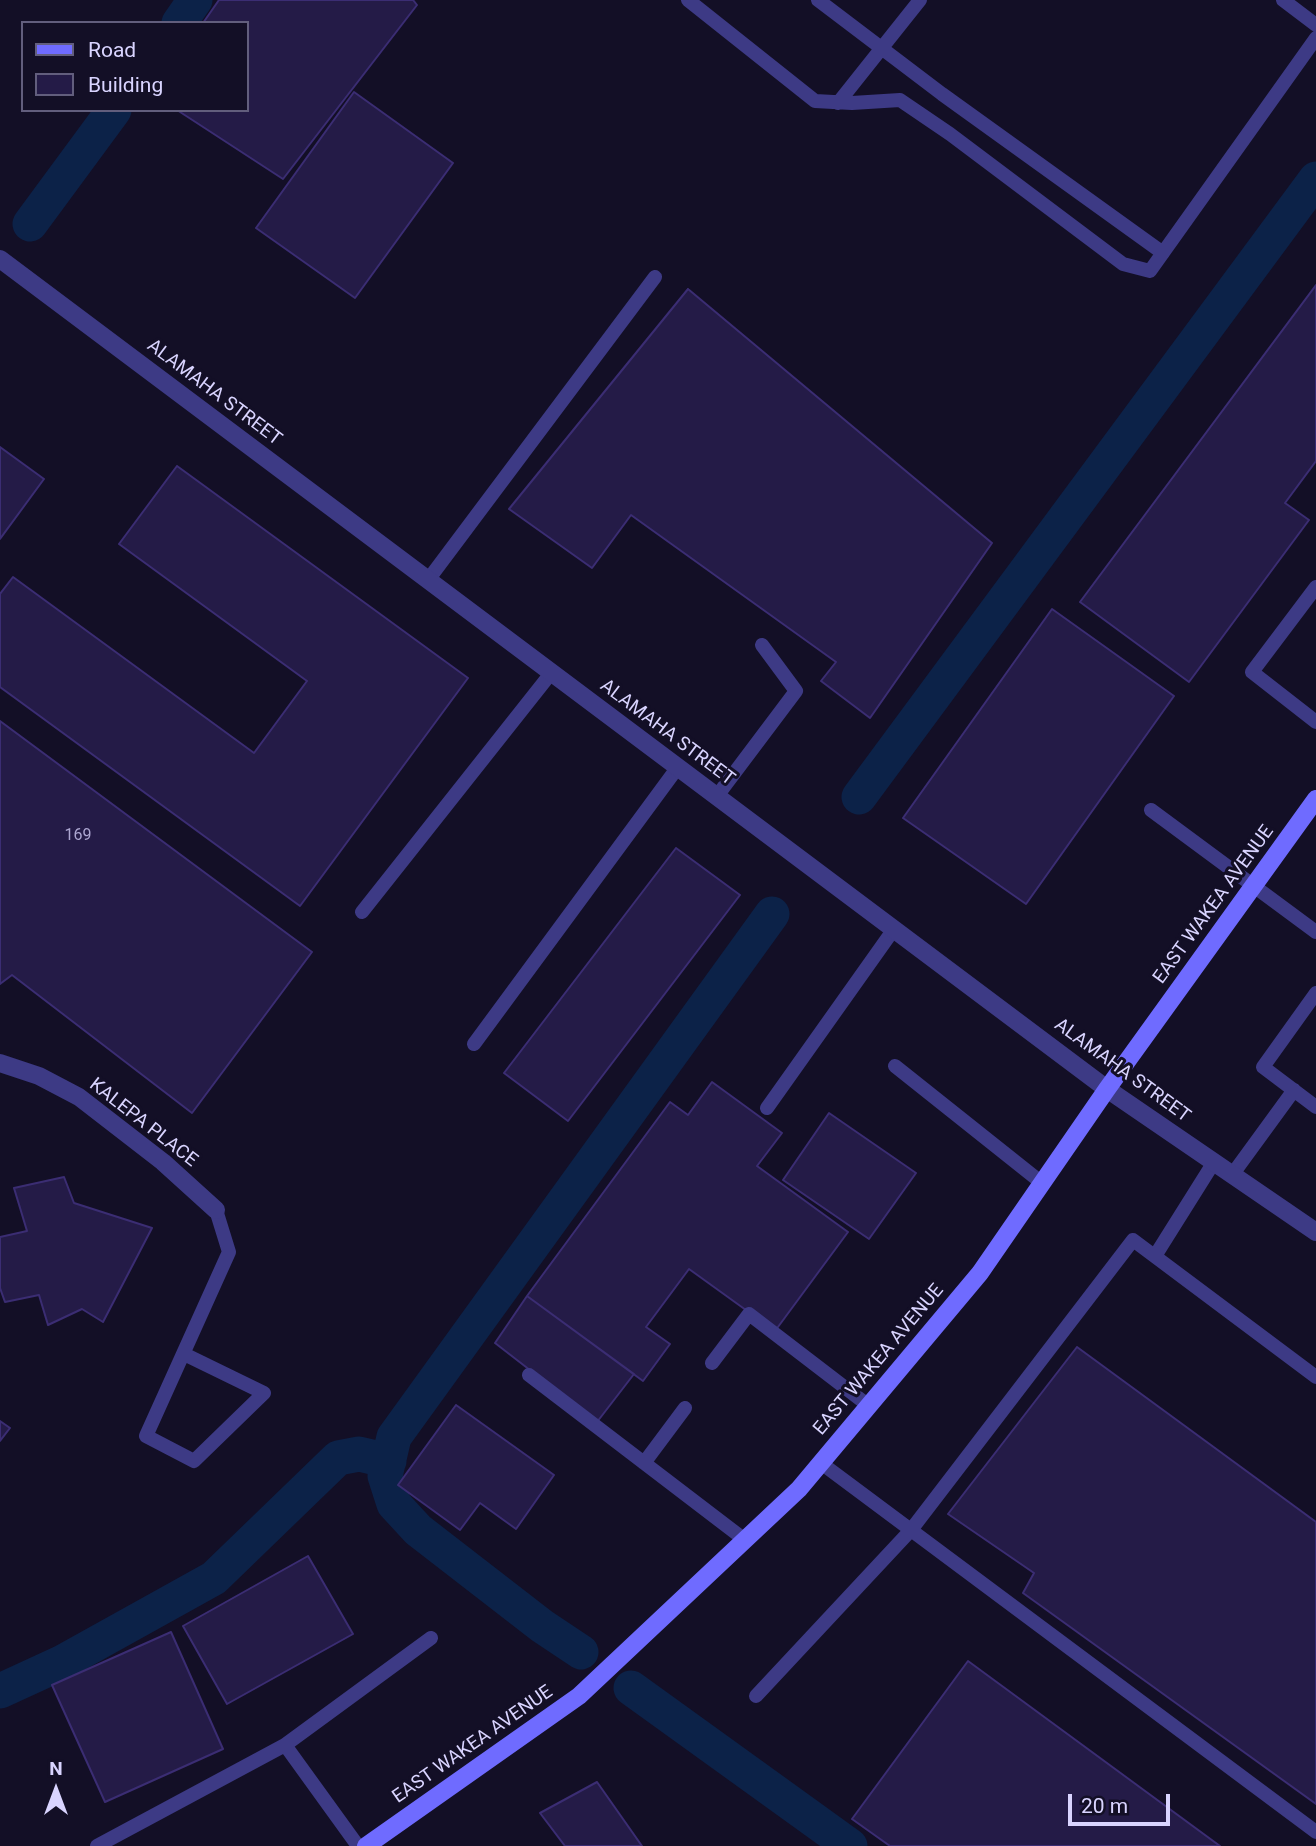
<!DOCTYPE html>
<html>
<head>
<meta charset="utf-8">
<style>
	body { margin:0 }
	#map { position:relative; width:1316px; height:1846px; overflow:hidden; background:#130f26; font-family:Roboto,sans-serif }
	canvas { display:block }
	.legend { position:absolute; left:21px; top:21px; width:228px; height:91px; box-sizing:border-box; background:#130f26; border:2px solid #625e7d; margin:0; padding:9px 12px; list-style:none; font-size:21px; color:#d9d4ff }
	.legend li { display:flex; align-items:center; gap:14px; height:35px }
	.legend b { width:35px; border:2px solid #625e7d }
	.north { position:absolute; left:21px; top:1755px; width:70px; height:70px; -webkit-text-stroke:5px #130f26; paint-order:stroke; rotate:0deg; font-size:19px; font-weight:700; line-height:28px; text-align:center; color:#d9d4ff }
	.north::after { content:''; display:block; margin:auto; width:24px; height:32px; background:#d9d4ff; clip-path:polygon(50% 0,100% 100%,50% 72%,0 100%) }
	.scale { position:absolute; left:1068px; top:1794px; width:102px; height:32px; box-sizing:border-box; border:4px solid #d9d4ff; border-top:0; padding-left:9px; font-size:21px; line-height:24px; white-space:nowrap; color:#d9d4ff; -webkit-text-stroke:5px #130f26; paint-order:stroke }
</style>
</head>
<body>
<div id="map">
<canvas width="1316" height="1846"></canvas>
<ul class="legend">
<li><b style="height:9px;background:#6f6bff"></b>Road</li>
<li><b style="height:19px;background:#241b47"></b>Building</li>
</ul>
<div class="north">N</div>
<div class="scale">20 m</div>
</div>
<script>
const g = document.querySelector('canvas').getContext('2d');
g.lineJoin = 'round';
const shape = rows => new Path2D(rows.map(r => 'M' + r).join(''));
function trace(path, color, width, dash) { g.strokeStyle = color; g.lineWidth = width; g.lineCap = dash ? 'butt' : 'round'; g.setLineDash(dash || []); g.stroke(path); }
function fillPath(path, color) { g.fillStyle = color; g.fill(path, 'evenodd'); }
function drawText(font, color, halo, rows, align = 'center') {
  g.font = font + ' Roboto,sans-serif'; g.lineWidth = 6; g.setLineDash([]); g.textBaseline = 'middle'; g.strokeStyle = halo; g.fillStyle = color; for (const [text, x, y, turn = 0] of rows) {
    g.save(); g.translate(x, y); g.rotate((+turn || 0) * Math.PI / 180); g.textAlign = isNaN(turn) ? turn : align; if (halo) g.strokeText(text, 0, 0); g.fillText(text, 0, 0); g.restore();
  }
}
trace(shape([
	[179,23,195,0],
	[30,224,114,110],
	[859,797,1316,179],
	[581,1652,542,1626,418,1530,394,1504,385,1476,394,1437,772,914],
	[631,1688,850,1846],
	[0,1691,61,1663,214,1578,338,1458,359,1454,389,1461]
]), '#0c2248', 35);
const building = shape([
	[219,0,413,0,417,5,283,179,177,110,247,110,247,23,203,23,219,0],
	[354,92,453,163,355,298,256,228,354,92],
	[1316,285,1316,461,1285,503,1309,520,1189,682,1080,602,1316,285],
	[688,289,992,543,870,718,821,681,836,662,631,515,592,568,509,509,688,289],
	[0,447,44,479,0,539,0,447],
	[177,466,468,678,300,906,0,687,0,594,13,577,254,753,307,681,119,544,177,466],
	[1052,609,1174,696,1026,904,903,818,1052,609],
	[0,721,312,952,192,1113,12,975,0,984,0,721],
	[676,848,740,895,568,1121,504,1073,676,848],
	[712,1082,782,1133,757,1166,848,1232,775,1331,689,1269,646,1327,670,1344,643,1381,527,1296,670,1102,688,1115,712,1082],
	[829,1113,916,1173,869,1239,783,1180,829,1113],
	[64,1177,74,1203,152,1228,103,1322,82,1309,48,1325,39,1295,5,1302,0,1288,0,1237,27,1231,14,1188,64,1177],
	[527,1296,634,1374,597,1422,495,1343,527,1296],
	[1077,1347,1316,1522,1316,1804,1023,1593,1034,1573,948,1514,1077,1347],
	[456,1405,554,1475,516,1529,480,1503,460,1530,398,1485,456,1405],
	[0,1421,10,1428,0,1441,0,1421],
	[308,1556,353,1634,227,1704,183,1626,308,1556],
	[171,1632,223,1749,105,1802,52,1685,171,1632],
	[968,1661,1220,1846,890,1846,852,1819,968,1661],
	[597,1782,642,1846,565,1846,540,1813,597,1782]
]);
fillPath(building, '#241b47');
trace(building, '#3b2d73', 2);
trace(shape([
	[688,0,815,101,852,103,900,100,950,134,1123,264,1150,271,1316,38],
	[818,0,942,94,1163,253],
	[1283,0,1316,25],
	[838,103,920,0],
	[428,580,655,277],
	[1316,587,1252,672,1316,722],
	[717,796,796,691,762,645],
	[1151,810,1316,932],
	[362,912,552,672],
	[1316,993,1263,1067,1316,1107],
	[474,1044,678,767],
	[895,1066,1042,1183],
	[767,1108,894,929],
	[1232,1175,1294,1090],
	[1155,1256,1214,1162],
	[184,1354,264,1393,194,1461,146,1436,229,1252,216,1210],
	[712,1363,749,1314,869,1406],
	[529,1375,745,1540],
	[644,1463,685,1408],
	[821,1463,1316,1832],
	[756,1696,911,1530,1133,1240,1316,1377],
	[97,1846,285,1745],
	[358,1846,285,1745,431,1638]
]), '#3d3a85', 14);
trace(shape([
	[0,259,1107,1089,1316,1232],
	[0,1063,39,1076,79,1097,163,1162,216,1210]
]), '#3d3a85', 18);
trace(shape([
	[366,1846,579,1696,799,1489,980,1273,1107,1089,1316,799]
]), '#6f6bff', 18);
drawText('16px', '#aca6d1', null, [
	["169",78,836]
]);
drawText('19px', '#d9d4ff', '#130f26', [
	["ALAMAHA STREET",214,393,37],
	["ALAMAHA STREET",667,733,37],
	["EAST WAKEA AVENUE",1214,905,-54],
	["ALAMAHA STREET",1122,1071,36],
	["KALEPA PLACE",143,1123,38],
	["EAST WAKEA AVENUE",879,1360,-50],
	["EAST WAKEA AVENUE",473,1745,-35]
]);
</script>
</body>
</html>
